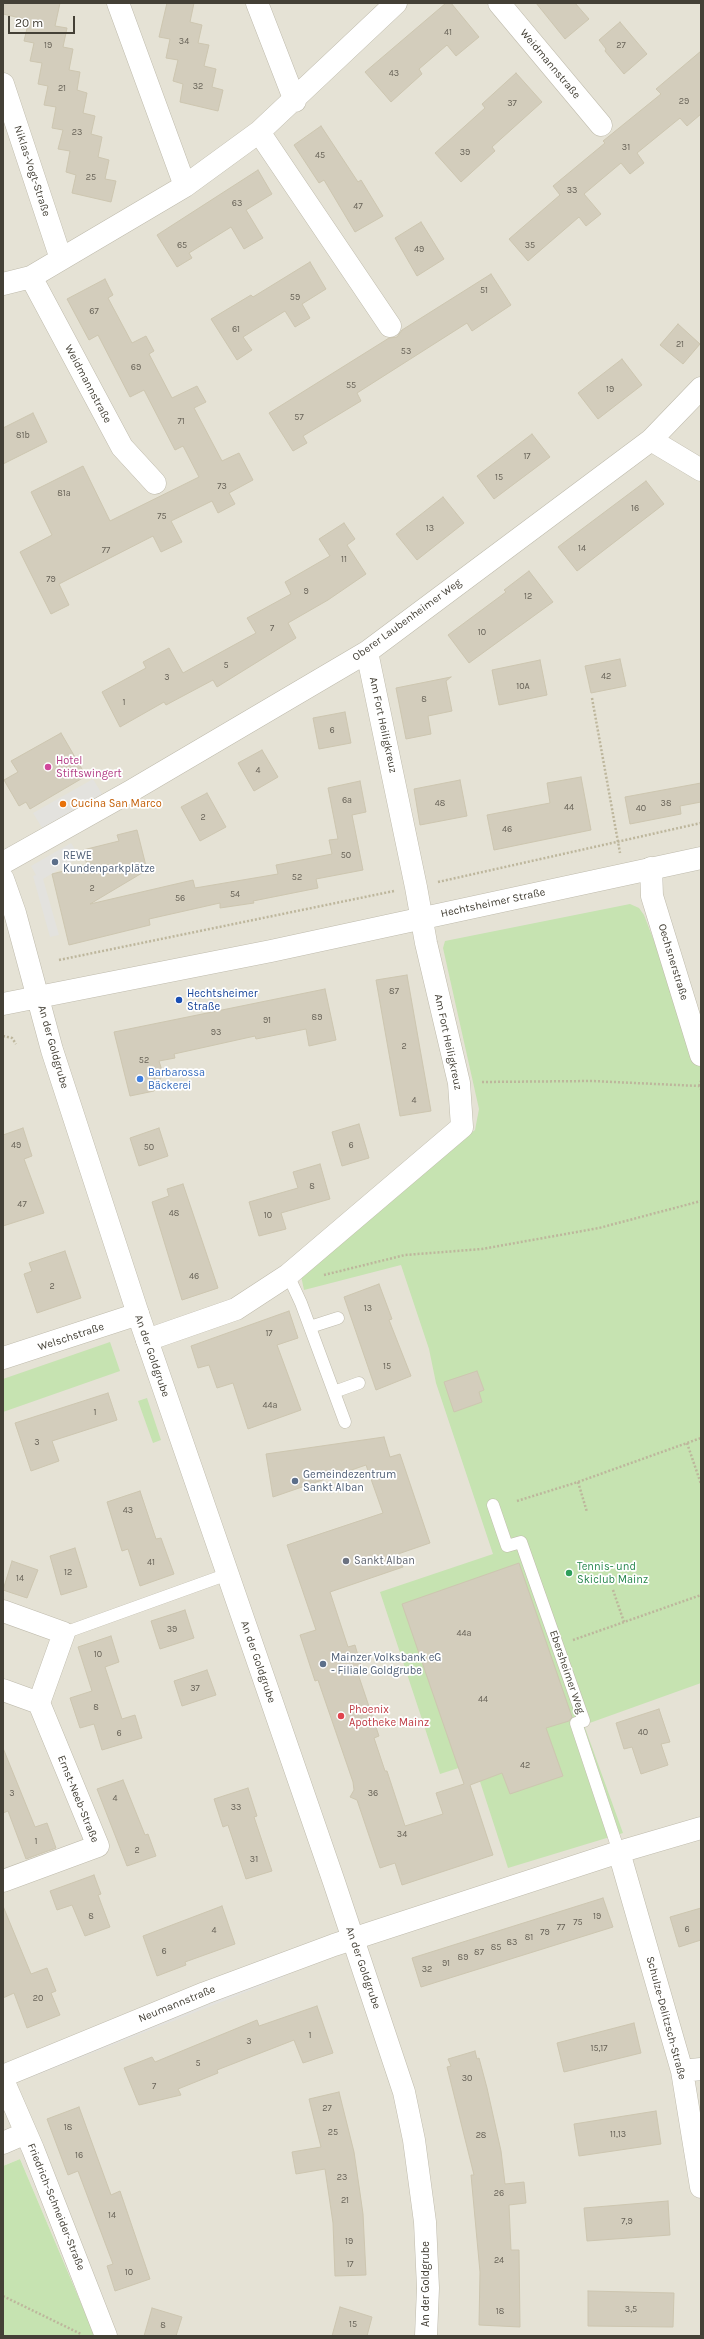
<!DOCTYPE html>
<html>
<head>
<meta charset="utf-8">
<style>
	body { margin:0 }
	#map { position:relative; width:704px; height:2339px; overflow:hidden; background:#f2f0e6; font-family:Karla,sans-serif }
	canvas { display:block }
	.frame { position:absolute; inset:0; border:4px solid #444036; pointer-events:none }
	.scale { position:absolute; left:8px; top:16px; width:67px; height:18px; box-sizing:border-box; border:2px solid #444036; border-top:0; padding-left:5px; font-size:12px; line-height:14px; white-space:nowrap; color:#444036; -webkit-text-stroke:3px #fff; paint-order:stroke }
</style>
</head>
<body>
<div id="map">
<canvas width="704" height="2339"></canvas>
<div class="frame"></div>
<div class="scale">20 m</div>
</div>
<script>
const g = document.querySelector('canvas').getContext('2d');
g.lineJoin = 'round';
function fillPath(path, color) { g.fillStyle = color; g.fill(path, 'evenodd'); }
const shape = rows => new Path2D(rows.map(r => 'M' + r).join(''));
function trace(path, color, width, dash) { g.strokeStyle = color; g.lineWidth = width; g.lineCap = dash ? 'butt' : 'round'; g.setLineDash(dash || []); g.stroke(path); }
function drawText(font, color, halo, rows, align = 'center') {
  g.font = font + ' Karla,sans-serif'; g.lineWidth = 3.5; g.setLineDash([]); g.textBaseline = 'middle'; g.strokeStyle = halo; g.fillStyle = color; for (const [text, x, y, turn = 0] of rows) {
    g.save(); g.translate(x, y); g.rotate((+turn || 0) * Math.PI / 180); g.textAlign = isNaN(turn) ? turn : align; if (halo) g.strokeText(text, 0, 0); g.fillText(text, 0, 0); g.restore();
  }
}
fillPath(shape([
	[3,3,701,3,701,2336,95,2336,20,2159,3,2166]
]), '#e5e2d5');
fillPath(shape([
	[630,904,639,908,644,915,701,1063,701,1683,584,1725,623,1833,508,1868,474,1763,440,1774,380,1592,493,1554,436,1383,429,1349,401,1265,304,1290,300,1271,475,1130,479,1109,443,948,445,941],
	[110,1342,120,1371,3,1412,3,1379],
	[147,1398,161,1440,153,1443,138,1401],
	[20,2159,95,2336,3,2336,3,2166]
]), '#c6e3b1');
fillPath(shape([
	[93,779,102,794,42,828,33,813],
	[71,843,80,857,43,879,59,935,50,937,33,876,36,875,31,866],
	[281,1971,284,1977,32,2077,30,2071]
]), '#e3e2de');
const building = shape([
	[3,3,60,3,55,26,67,28,63,47,73,49,69,70,80,72,77,90,87,93,83,113,95,116,91,134,102,137,98,157,109,160,105,179,116,181,111,202,72,193,76,175,66,172,70,151,58,149,63,130,52,128,56,107,44,105,48,86,38,84,42,63,30,61,34,43,24,41,29,20,3,14,3,3],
	[167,3,194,3,190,22,202,25,198,43,209,45,204,66,216,69,212,87,223,90,218,111,180,102,183,84,173,81,178,60,166,58,170,39,159,37,167,3],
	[446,3,451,3,479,37,456,56,447,45,419,69,422,74,391,102,365,72,446,3],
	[536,3,575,3,589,19,565,39,536,3],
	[620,22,647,54,624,74,605,51,606,49,599,40,620,22],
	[701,51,701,114,687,126,680,118,637,153,644,163,630,174,621,163,584,194,601,214,586,226,579,217,528,261,509,239,560,195,553,186,605,143,603,141,661,94,656,89,701,51],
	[516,73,542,102,492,147,495,151,461,182,435,153,485,108,482,104,516,73],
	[321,126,358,182,361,180,383,216,355,232,324,180,319,183,294,145,321,126],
	[258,170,272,194,246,210,263,238,244,249,231,227,189,253,192,258,177,267,157,235,258,170],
	[421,222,444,259,417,276,395,238,421,222],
	[310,262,326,289,302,304,310,318,295,327,285,311,243,337,252,350,237,360,211,319,251,295,253,297,310,262],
	[491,274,511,305,472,331,467,323,357,393,361,401,303,436,307,443,293,451,269,413,389,338,397,337,402,330,491,274],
	[105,279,113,295,108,298,132,343,146,336,154,351,149,354,172,398,197,386,206,402,194,408,222,461,239,453,253,480,229,493,235,504,218,513,212,501,171,521,182,542,161,552,153,536,59,584,69,605,51,614,20,552,52,535,31,492,83,466,110,521,199,477,183,446,175,450,144,390,130,397,98,335,89,340,67,299,105,279],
	[678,324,700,344,683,364,660,345,678,324],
	[622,359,642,385,598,419,578,393,622,359],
	[33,413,47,442,3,464,3,428,33,413],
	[532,434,550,457,494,499,477,476,532,434],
	[646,481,664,504,577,571,558,547,646,481],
	[443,497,464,523,417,560,396,534,443,497],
	[344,523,355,539,347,545,366,574,328,600,288,623,296,638,217,687,213,680,166,705,164,702,120,727,102,692,146,668,143,662,169,648,183,673,256,633,247,618,291,594,285,582,330,556,319,539,344,523],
	[529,571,553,602,469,663,448,635,506,592,504,590,529,571],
	[620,659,626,686,591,693,585,666,620,659],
	[540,660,547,695,499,705,492,670,540,660],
	[451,677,446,681,452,711,428,716,431,734,406,739,396,688,451,677],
	[345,712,351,743,319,749,313,718,345,712],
	[61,733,86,776,30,809,26,802,19,806,4,780,18,772,11,761,61,733],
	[262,750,278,777,254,791,238,763,262,750],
	[581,777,591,830,494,850,487,815,550,803,547,783,581,777],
	[460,780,467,816,420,825,414,789,460,780],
	[360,781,366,812,352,815,363,870,316,879,318,888,253,901,254,903,220,908,220,903,149,919,150,925,69,945,52,874,87,865,83,850,119,841,117,835,137,830,147,870,90,904,193,880,195,888,278,874,276,865,332,854,329,840,338,839,328,788,360,781],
	[701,783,701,802,680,806,681,814,630,824,625,797,701,783],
	[207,793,226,827,200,841,181,807,207,793],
	[407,975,431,1111,400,1116,376,980,407,975],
	[325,989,336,1040,309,1046,306,1029,256,1039,255,1036,174,1054,175,1058,159,1061,163,1074,154,1091,130,1096,114,1032,325,989],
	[359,1124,369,1158,342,1166,332,1132,359,1124],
	[23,1128,32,1156,24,1159,44,1213,3,1226,3,1135,23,1128],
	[159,1128,168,1156,139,1166,130,1138,159,1128],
	[320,1164,330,1199,281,1213,286,1229,259,1236,249,1202,298,1188,293,1172,320,1164],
	[183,1184,218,1288,182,1300,152,1202,169,1196,167,1189,183,1184],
	[65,1251,81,1298,37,1313,24,1274,32,1271,29,1263,65,1251],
	[379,1284,392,1319,389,1320,411,1376,376,1390,344,1297,379,1284],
	[289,1311,298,1338,277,1345,301,1410,248,1429,233,1383,217,1388,209,1365,198,1368,191,1346,289,1311],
	[477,1371,484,1390,479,1392,482,1402,454,1412,444,1382,477,1371],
	[108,1393,117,1420,52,1441,59,1461,31,1471,15,1423,108,1393],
	[384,1437,390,1457,400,1454,430,1543,398,1554,403,1567,330,1592,348,1647,355,1645,361,1666,356,1668,379,1736,374,1738,385,1771,387,1771,405,1826,443,1814,436,1793,464,1784,402,1604,519,1563,572,1717,569,1721,546,1728,563,1776,510,1794,502,1773,470,1785,493,1855,402,1885,395,1863,380,1868,357,1800,350,1797,354,1790,353,1782,318,1680,315,1681,300,1635,316,1630,287,1545,383,1513,366,1465,273,1497,266,1454,384,1437],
	[140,1491,156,1539,161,1538,174,1574,140,1586,128,1549,122,1551,107,1502,140,1491],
	[75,1548,87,1587,61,1595,50,1556,75,1548],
	[12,1561,38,1570,27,1598,3,1590,12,1561],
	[185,1610,194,1638,160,1649,151,1621,185,1610],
	[111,1636,119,1662,105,1667,122,1719,135,1715,142,1738,102,1750,94,1724,80,1728,70,1698,92,1691,78,1647,111,1636],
	[207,1670,216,1695,182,1706,174,1681,207,1670],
	[659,1709,670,1742,661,1744,668,1765,641,1774,632,1747,624,1749,616,1723,659,1709],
	[3,1748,35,1827,47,1823,56,1848,26,1859,8,1811,3,1813,3,1748],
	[123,1780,145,1835,148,1834,156,1856,127,1866,97,1789,123,1780],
	[248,1788,257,1816,254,1817,272,1871,246,1879,228,1825,223,1827,214,1799,248,1788],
	[94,1875,101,1894,98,1895,110,1927,85,1936,72,1905,57,1910,50,1891,94,1875],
	[603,1898,613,1927,421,1987,412,1958,603,1898],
	[3,1906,31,1974,47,1968,56,1991,51,1993,60,2015,27,2028,14,1993,3,1998,3,1906],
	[222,1906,235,1944,185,1962,186,1965,157,1976,143,1936,222,1906],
	[701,1908,701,1940,679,1947,670,1917,701,1908],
	[317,2006,333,2053,303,2063,294,2040,217,2070,218,2073,178,2089,181,2095,139,2105,124,2068,152,2057,155,2062,257,2020,259,2026,317,2006],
	[634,2023,641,2053,564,2072,557,2043,634,2023],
	[475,2051,477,2059,479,2058,487,2088,501,2151,505,2184,524,2182,526,2203,509,2205,511,2250,519,2250,520,2327,479,2325,480,2272,471,2175,474,2175,447,2067,451,2066,448,2059,475,2051],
	[339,2092,354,2152,359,2186,363,2214,366,2275,335,2276,333,2223,325,2169,296,2174,292,2152,321,2147,309,2099,339,2092],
	[79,2107,111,2195,120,2191,150,2279,115,2291,107,2266,113,2264,78,2171,68,2175,47,2119,79,2107],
	[656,2111,661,2144,579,2156,574,2124,656,2111],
	[668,2201,670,2235,587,2241,584,2208,668,2201],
	[588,2291,674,2293,673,2327,588,2326,588,2291],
	[340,2307,372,2317,367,2336,332,2336,340,2307],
	[152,2308,182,2317,176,2336,144,2336,152,2308]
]);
fillPath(building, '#d3cdbc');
trace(building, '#cdc6b0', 1);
const service = shape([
	[288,1275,301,1303,345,1422],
	[310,1327,338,1318],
	[334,1392,359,1383],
	[493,1505,507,1546,521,1542,584,1721,576,1723,619,1852],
	[64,1633,228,1574]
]);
const minor = shape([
	[118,3,185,186],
	[257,3,295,101],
	[499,3,601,125],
	[3,84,61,259],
	[259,132,390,326],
	[31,277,122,447,155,483],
	[3,284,31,277,185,186,259,132,396,3],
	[651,440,701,470],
	[3,863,131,791,367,652,651,440,701,388],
	[651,868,652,896,701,1055],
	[147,1340,236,1309,288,1275,462,1127,459,1083,426,943,416,887,367,652],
	[3,1358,138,1314],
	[3,1611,64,1633,39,1703,3,1690],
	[619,1852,682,2071,701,2187],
	[3,1881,98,1846,39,1703],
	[682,2071,701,2069],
	[3,2076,205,1993,334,1945,619,1852,701,1828],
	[3,2080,33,2149,106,2336],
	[3,2143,26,2133]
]);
const tertiary = shape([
	[3,879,15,913,52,1050,138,1314,334,1882,404,2092,414,2140,425,2222,428,2288,426,2336],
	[3,1004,271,951,701,858]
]);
trace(service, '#bfbbac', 13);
trace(minor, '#bfbbac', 23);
trace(tertiary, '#bfbbac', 23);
trace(shape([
	[592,698,620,853],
	[438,882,701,823],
	[59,960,394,891],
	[3,1036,12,1038,16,1044],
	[482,1082,592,1081,699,1086,701,1089],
	[699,1086,701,1081],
	[324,1275,405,1255,482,1249,599,1228,701,1201],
	[687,1443,701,1484],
	[578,1482,587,1512],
	[517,1501,578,1482,701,1438],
	[613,1590,624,1622],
	[573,1640,701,1595],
	[3,2296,81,2334]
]), '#bdb69c', 2.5, [2, 2]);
trace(service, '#fff', 12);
trace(minor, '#fff', 22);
trace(tertiary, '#fff', 22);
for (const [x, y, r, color] of [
	[48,767,4,"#d1479c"],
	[63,804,4,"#e8710a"],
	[55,862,4,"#5c6f8a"],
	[179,1000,4,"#1a4fb4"],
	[140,1079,4,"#3f7fe0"],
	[295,1481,4,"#5c6f8a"],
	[346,1561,4,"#6b7280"],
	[569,1573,4,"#2e9e5b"],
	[323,1664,4,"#5c6f8a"],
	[341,1716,4,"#e0444e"]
]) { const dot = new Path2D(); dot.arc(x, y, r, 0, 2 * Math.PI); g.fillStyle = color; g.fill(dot); trace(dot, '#fff', 1.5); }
drawText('9px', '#686358', null, [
	["41",448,32],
	["34",184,41],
	["19",48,45],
	["27",621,45],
	["43",394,73],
	["32",198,86],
	["21",62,88],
	["29",684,101],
	["37",512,103],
	["23",77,132],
	["31",626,147],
	["39",465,152],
	["45",320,155],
	["25",91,177],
	["33",572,190],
	["63",237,203],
	["47",358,206],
	["65",182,245],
	["35",530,245],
	["49",419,249],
	["51",484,290],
	["59",295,297],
	["67",94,311],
	["61",236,329],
	["21",680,344],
	["53",406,351],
	["69",136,367],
	["55",351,385],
	["19",610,389],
	["57",299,417],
	["71",181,421],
	["81b",23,435],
	["17",527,456],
	["15",499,477],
	["73",222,486],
	["81a",64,493],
	["16",635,508],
	["75",162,516],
	["13",430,528],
	["14",582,548],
	["77",106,550],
	["11",344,559],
	["79",51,579],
	["9",306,591],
	["12",528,596],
	["7",272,628],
	["10",482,632],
	["5",226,665],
	["42",606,676],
	["3",167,677],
	["10A",523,686],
	["8",424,699],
	["1",124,702],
	["6",332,730],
	["4",258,770],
	["6a",347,800],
	["48",440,803],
	["38",666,803],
	["44",569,807],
	["40",641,808],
	["2",203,817],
	["46",507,829],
	["50",346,855],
	["52",297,877],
	["2",92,888],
	["54",235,894],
	["56",180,898],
	["87",394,991],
	["89",317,1017],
	["91",267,1020],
	["93",216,1032],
	["2",404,1046],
	["52",144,1060],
	["4",414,1100],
	["49",16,1145],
	["6",351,1145],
	["50",149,1147],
	["8",312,1186],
	["47",22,1204],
	["48",174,1213],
	["10",268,1215],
	["46",194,1276],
	["2",52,1286],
	["13",368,1308],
	["17",269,1333],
	["15",387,1366],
	["44a",270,1405],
	["1",95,1412],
	["3",37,1442],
	["43",128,1510],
	["41",151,1562],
	["12",68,1572],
	["14",20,1578],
	["39",172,1629],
	["44a",464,1633],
	["10",98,1654],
	["37",195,1688],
	["44",483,1699],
	["8",96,1707],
	["40",643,1732],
	["6",119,1733],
	["42",525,1765],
	["3",12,1793],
	["36",373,1793],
	["4",115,1798],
	["33",236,1807],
	["34",402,1834],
	["1",36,1841],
	["2",137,1850],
	["31",254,1859],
	["8",91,1916],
	["19",597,1916],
	["75",578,1922],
	["77",561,1927],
	["6",687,1929],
	["4",214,1930],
	["79",545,1932],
	["81",529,1937],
	["83",512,1942],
	["85",496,1947],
	["6",164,1951],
	["87",479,1952],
	["89",463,1957],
	["91",446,1963],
	["32",427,1969],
	["20",38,1998],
	["1",310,2035],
	["3",249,2041],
	["15,17",599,2048],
	["5",198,2063],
	["30",467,2078],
	["7",154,2086],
	["27",327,2108],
	["18",68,2127],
	["25",333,2132],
	["11,13",618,2134],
	["28",481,2135],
	["16",79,2155],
	["23",342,2177],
	["26",499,2193],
	["21",345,2200],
	["14",112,2215],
	["7,9",627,2221],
	["19",349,2241],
	["24",499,2260],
	["17",350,2264],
	["10",129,2272],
	["3,5",631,2309],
	["18",500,2311],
	["15",353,2324],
	["8",163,2325]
]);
drawText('11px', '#444036', '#fff', [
	["Weidmannstraße",550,64,50],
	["Niklas-Vogt-Straße",32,171,72],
	["Weidmannstraße",88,384,62],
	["Oberer Laubenheimer Weg",407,620,-36],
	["Am Fort Heiligkreuz",383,725,78],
	["Hechtsheimer Straße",493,903,-12],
	["Oechsnerstraße",673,962,73],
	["Am Fort Heiligkreuz",448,1042,78],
	["An der Goldgrube",53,1047,74],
	["Welschstraße",71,1337,-18],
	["An der Goldgrube",152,1356,71],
	["An der Goldgrube",258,1662,71],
	["Ebersheimer Weg",567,1672,71],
	["Ernst-Neeb-Straße",78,1799,68],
	["An der Goldgrube",363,1968,71],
	["Neumannstraße",177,2004,-22],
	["Schulze-Delitzsch-Straße",666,2018,75],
	["Friedrich-Schneider-Straße",56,2207,68],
	["An der Goldgrube",426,2284,-90]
]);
drawText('11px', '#b23c85', '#fff', [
	["Hotel",56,761],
	["Stiftswingert",56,774]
], 'left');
drawText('11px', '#c56008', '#fff', [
	["Cucina San Marco",71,804]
], 'left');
drawText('11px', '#4e5e75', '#fff', [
	["REWE",63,856],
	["Kundenparkplätze",63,869],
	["Gemeindezentrum",303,1475],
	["Sankt Alban",303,1488],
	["Mainzer Volksbank eG",331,1658],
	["- Filiale Goldgrube",331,1671]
], 'left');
drawText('11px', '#164399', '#fff', [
	["Hechtsheimer",187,994],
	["Straße",187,1007]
], 'left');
drawText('11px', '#366cbe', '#fff', [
	["Barbarossa",148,1073],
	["Bäckerei",148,1086]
], 'left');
drawText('11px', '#5b616d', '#fff', [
	["Sankt Alban",354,1561]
], 'left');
drawText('11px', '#27864d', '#fff', [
	["Tennis- und",577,1567],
	["Skiclub Mainz",577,1580]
], 'left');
drawText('11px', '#be3a42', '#fff', [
	["Phoenix",349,1710],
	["Apotheke Mainz",349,1723]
], 'left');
</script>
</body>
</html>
